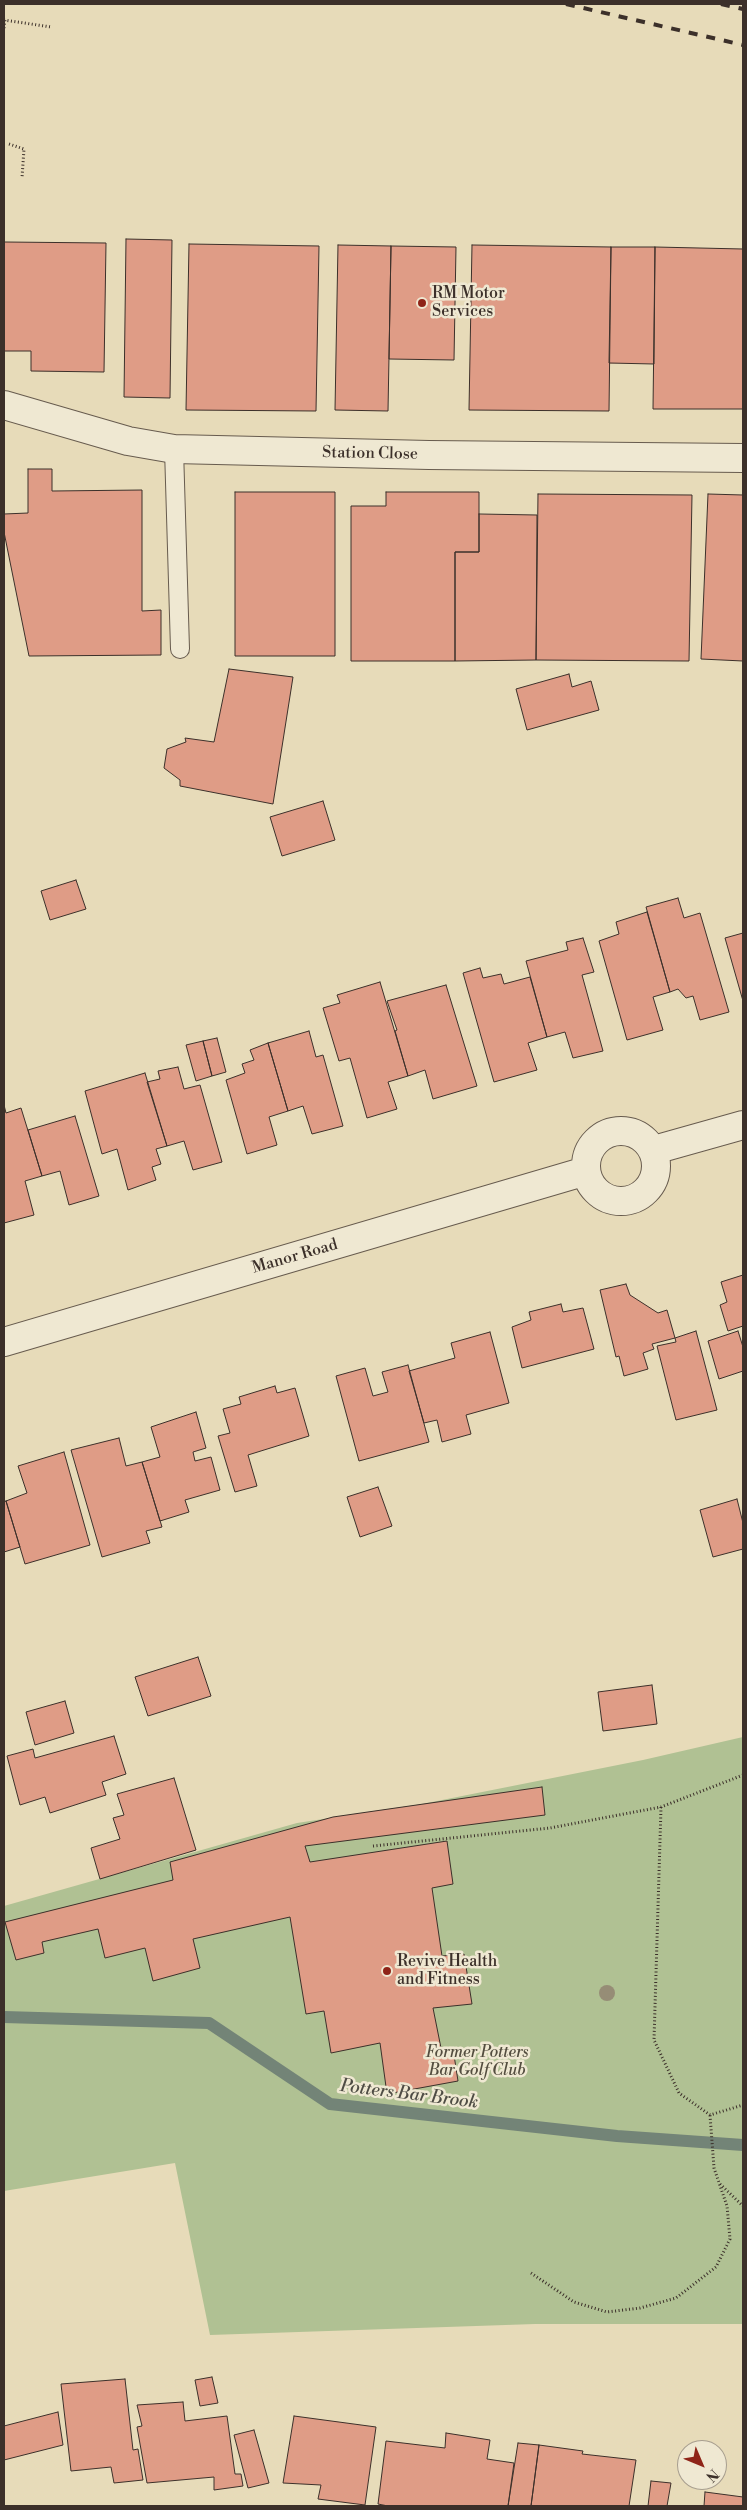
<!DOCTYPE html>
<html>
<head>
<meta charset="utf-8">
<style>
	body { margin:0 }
	#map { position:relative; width:747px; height:2510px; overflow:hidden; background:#e7dbb9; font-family:"Libre Bodoni",serif }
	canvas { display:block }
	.frame { position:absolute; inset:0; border:5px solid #3c302a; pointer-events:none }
	.north { position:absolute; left:677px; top:2440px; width:50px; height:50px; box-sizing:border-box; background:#efe8d2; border:1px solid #a79e8f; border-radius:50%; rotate:135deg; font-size:14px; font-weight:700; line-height:20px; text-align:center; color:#3c302a }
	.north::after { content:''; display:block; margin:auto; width:18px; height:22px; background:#8f2418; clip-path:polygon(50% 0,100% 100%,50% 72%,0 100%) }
</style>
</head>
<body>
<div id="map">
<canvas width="747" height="2510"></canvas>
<div class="frame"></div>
<div class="north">N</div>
</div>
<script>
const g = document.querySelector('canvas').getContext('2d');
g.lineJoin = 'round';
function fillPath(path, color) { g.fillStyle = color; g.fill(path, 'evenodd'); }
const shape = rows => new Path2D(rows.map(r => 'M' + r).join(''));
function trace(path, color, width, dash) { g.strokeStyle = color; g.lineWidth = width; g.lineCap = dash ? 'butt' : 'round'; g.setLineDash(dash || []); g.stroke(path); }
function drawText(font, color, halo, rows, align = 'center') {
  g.font = font + ' "Libre Bodoni",serif'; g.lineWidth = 5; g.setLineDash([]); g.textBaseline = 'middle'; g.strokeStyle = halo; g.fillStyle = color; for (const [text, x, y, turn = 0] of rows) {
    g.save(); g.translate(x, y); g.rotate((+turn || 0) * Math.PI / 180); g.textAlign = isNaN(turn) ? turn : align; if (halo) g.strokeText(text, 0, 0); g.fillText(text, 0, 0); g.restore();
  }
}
fillPath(shape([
	[743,1737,743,2324,535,2324,210,2335,175,2163,4,2191,4,1906,297,1823,422,1804,643,1760]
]), '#b0c193');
trace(shape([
	[4,2017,209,2023,330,2104,617,2136,743,2145]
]), '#738477', 12);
const building = shape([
	[126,239,172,240,170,398,124,397,126,239],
	[4,242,106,243,104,372,31,371,31,351,4,351,4,242],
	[189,244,319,246,316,411,186,410,189,244],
	[338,245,391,246,388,411,335,410,338,245],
	[472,245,611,247,609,411,469,410,472,245],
	[391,246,456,247,454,360,389,359,391,246],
	[611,247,655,247,654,364,609,363,611,247],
	[655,247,743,249,743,409,653,409,655,247],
	[28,469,52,469,52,491,142,490,142,611,161,610,161,655,29,656,4,532,4,514,28,513,28,469],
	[235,492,335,492,335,656,235,656,235,492],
	[386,492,479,492,479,552,455,552,455,661,351,661,351,506,386,506,386,492],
	[538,494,692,495,689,661,536,660,538,494],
	[708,494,743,495,743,661,701,659,708,494],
	[479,514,537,515,536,660,455,661,455,552,479,552,479,514],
	[229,669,293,677,273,804,180,786,180,780,164,768,167,749,186,742,185,738,214,742,229,669],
	[569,674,572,687,591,681,599,710,527,730,516,689,569,674],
	[323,801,335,840,282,856,270,817,323,801],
	[76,880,86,909,50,920,41,891,76,880],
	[678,898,684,918,700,913,729,1012,700,1020,693,996,686,998,678,989,670,992,646,907,678,898],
	[647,912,670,992,653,997,663,1030,627,1040,599,941,619,934,616,922,647,912],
	[743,933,743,1001,725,938,743,933],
	[583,938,594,972,582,975,603,1051,573,1058,565,1032,547,1037,526,961,568,950,566,942,583,938],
	[480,968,483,978,501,974,504,984,530,977,547,1037,528,1043,537,1070,494,1082,463,973,480,968],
	[380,982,408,1076,388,1082,397,1109,367,1118,350,1058,339,1061,323,1008,340,1003,337,995,380,982],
	[446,985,477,1086,433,1099,425,1070,408,1076,395,1031,397,1030,387,1001,446,985],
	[309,1031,316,1057,323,1055,343,1126,312,1134,303,1106,288,1111,268,1043,309,1031],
	[217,1038,226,1072,212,1076,203,1041,217,1038],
	[203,1041,212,1076,196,1081,186,1045,203,1041],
	[268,1043,288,1111,269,1117,277,1145,247,1154,226,1080,245,1073,242,1064,254,1060,250,1050,268,1043],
	[178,1067,184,1089,200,1085,222,1162,193,1170,184,1141,167,1146,147,1082,160,1079,158,1071,178,1067],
	[145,1073,167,1146,156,1149,161,1164,152,1167,156,1180,128,1190,117,1149,102,1154,85,1091,145,1073],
	[4,1105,6,1113,21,1108,42,1176,25,1181,34,1215,4,1223,4,1105],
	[75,1116,99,1196,69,1205,60,1171,42,1176,28,1130,75,1116],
	[743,1275,743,1326,728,1331,720,1305,727,1302,721,1282,743,1275],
	[626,1284,630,1295,658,1313,667,1310,675,1338,652,1344,654,1349,643,1353,648,1369,624,1376,619,1356,616,1357,600,1290,626,1284],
	[561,1304,563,1312,583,1308,594,1349,522,1368,512,1327,531,1320,529,1312,561,1304],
	[696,1331,717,1410,676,1420,657,1346,676,1342,675,1338,696,1331],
	[738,1331,743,1347,743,1371,719,1379,708,1341,738,1331],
	[490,1332,509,1403,466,1415,471,1434,442,1442,437,1420,424,1423,409,1371,455,1358,451,1343,490,1332],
	[408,1365,429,1442,359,1461,336,1376,365,1368,373,1396,388,1392,382,1372,408,1365],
	[275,1386,277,1393,295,1388,309,1436,248,1455,257,1486,235,1492,218,1436,230,1433,223,1409,241,1404,239,1397,275,1386],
	[196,1412,206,1448,193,1452,195,1461,211,1457,220,1490,185,1500,189,1512,160,1521,142,1462,160,1457,151,1427,196,1412],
	[119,1438,126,1466,142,1462,162,1527,146,1531,150,1543,102,1557,71,1450,119,1438],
	[64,1452,90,1545,25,1564,6,1501,27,1493,18,1466,64,1452],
	[378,1487,392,1526,360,1537,347,1497,378,1487],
	[737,1499,743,1523,743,1549,713,1557,700,1510,737,1499],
	[6,1501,20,1547,4,1552,4,1502,6,1501],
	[198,1657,211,1696,148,1716,135,1677,198,1657],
	[652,1685,657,1724,603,1731,598,1692,652,1685],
	[65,1701,74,1733,35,1745,26,1712,65,1701],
	[114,1736,126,1774,102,1782,106,1795,50,1813,45,1797,20,1805,7,1756,33,1749,35,1758,114,1736],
	[174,1778,196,1850,100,1879,91,1848,120,1839,113,1818,124,1815,117,1794,174,1778],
	[542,1787,545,1815,305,1846,310,1862,447,1841,453,1884,432,1888,442,1956,464,1954,472,2004,433,2008,443,2058,454,2055,458,2081,387,2094,380,2043,331,2053,324,2011,306,2014,290,1917,193,1939,200,1968,153,1981,145,1948,105,1958,98,1929,42,1942,44,1953,16,1960,5,1922,173,1880,170,1862,333,1817,542,1787],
	[212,2377,218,2403,200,2406,195,2380,212,2377],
	[125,2379,133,2450,138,2449,143,2480,114,2483,111,2467,71,2471,61,2384,125,2379],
	[183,2402,185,2421,227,2416,235,2474,241,2474,243,2486,214,2490,214,2477,147,2483,137,2427,142,2426,137,2405,183,2402],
	[58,2412,63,2445,4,2460,4,2426,58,2412],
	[294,2416,376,2427,365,2505,318,2499,321,2485,283,2483,294,2416],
	[254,2430,269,2483,248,2488,234,2435,254,2430],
	[446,2433,490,2440,487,2459,514,2463,508,2506,388,2506,378,2504,386,2441,445,2448,446,2433],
	[518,2443,539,2445,531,2506,508,2506,518,2443],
	[539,2445,583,2451,582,2454,636,2460,629,2506,531,2506,539,2445],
	[651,2481,671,2483,667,2506,648,2506,651,2481],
	[705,2492,743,2497,743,2506,704,2506,705,2492]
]);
fillPath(building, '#df9c86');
trace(building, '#3c302a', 1);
const service = shape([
	[174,449,180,649]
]);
const minor = shape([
	[4,405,128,441,174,449,429,455,743,458],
	'586 1166a35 35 0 1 1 70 0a35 35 0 1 1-70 0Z',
	[654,1150,743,1125],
	[4,1342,586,1171]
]);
trace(service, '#675b4e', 20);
trace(minor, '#675b4e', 30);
trace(shape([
	[4,20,51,27],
	[4,28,5,20],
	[9,144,24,149,22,178],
	[661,1807,654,2040,679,2093,710,2115,743,2105],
	[373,1846,550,1828,661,1807,743,1775],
	[720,2184,743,2206],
	[531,2273,574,2302,607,2312,640,2308,676,2298,716,2267,730,2239,727,2206,714,2168,710,2115]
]), '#3c302a', 3, [1, 2.5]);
trace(service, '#efe8d2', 18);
trace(minor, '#efe8d2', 28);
trace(shape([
	[566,4,743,45],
	[721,4,743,9]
]), '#3c302a', 4, [9, 9]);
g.fillStyle = '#968d76';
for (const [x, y] of [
	[607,1993]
]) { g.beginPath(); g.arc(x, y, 8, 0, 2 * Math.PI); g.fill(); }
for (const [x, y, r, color] of [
	[422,303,5,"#8f2418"],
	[387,1971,5,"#8f2418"]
]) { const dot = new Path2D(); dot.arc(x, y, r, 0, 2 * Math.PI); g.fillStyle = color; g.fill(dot); trace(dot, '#efe8d2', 2); }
drawText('16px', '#3c302a', '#efe8d2', [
	["RM Motor",432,294],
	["Services",432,312],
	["Revive Health",397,1962],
	["and Fitness",397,1980]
], 'left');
drawText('16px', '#3c302a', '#efe8d2', [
	["Station Close",370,454,1],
	["Manor Road",295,1257,-16]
]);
drawText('italic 16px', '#534d3f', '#efe8d2', [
	["Former Potters",477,2053],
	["Bar Golf Club",477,2071]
]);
drawText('italic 18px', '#4e4c44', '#efe8d2', [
	["Potters Bar Brook",409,2095,7]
]);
</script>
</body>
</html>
